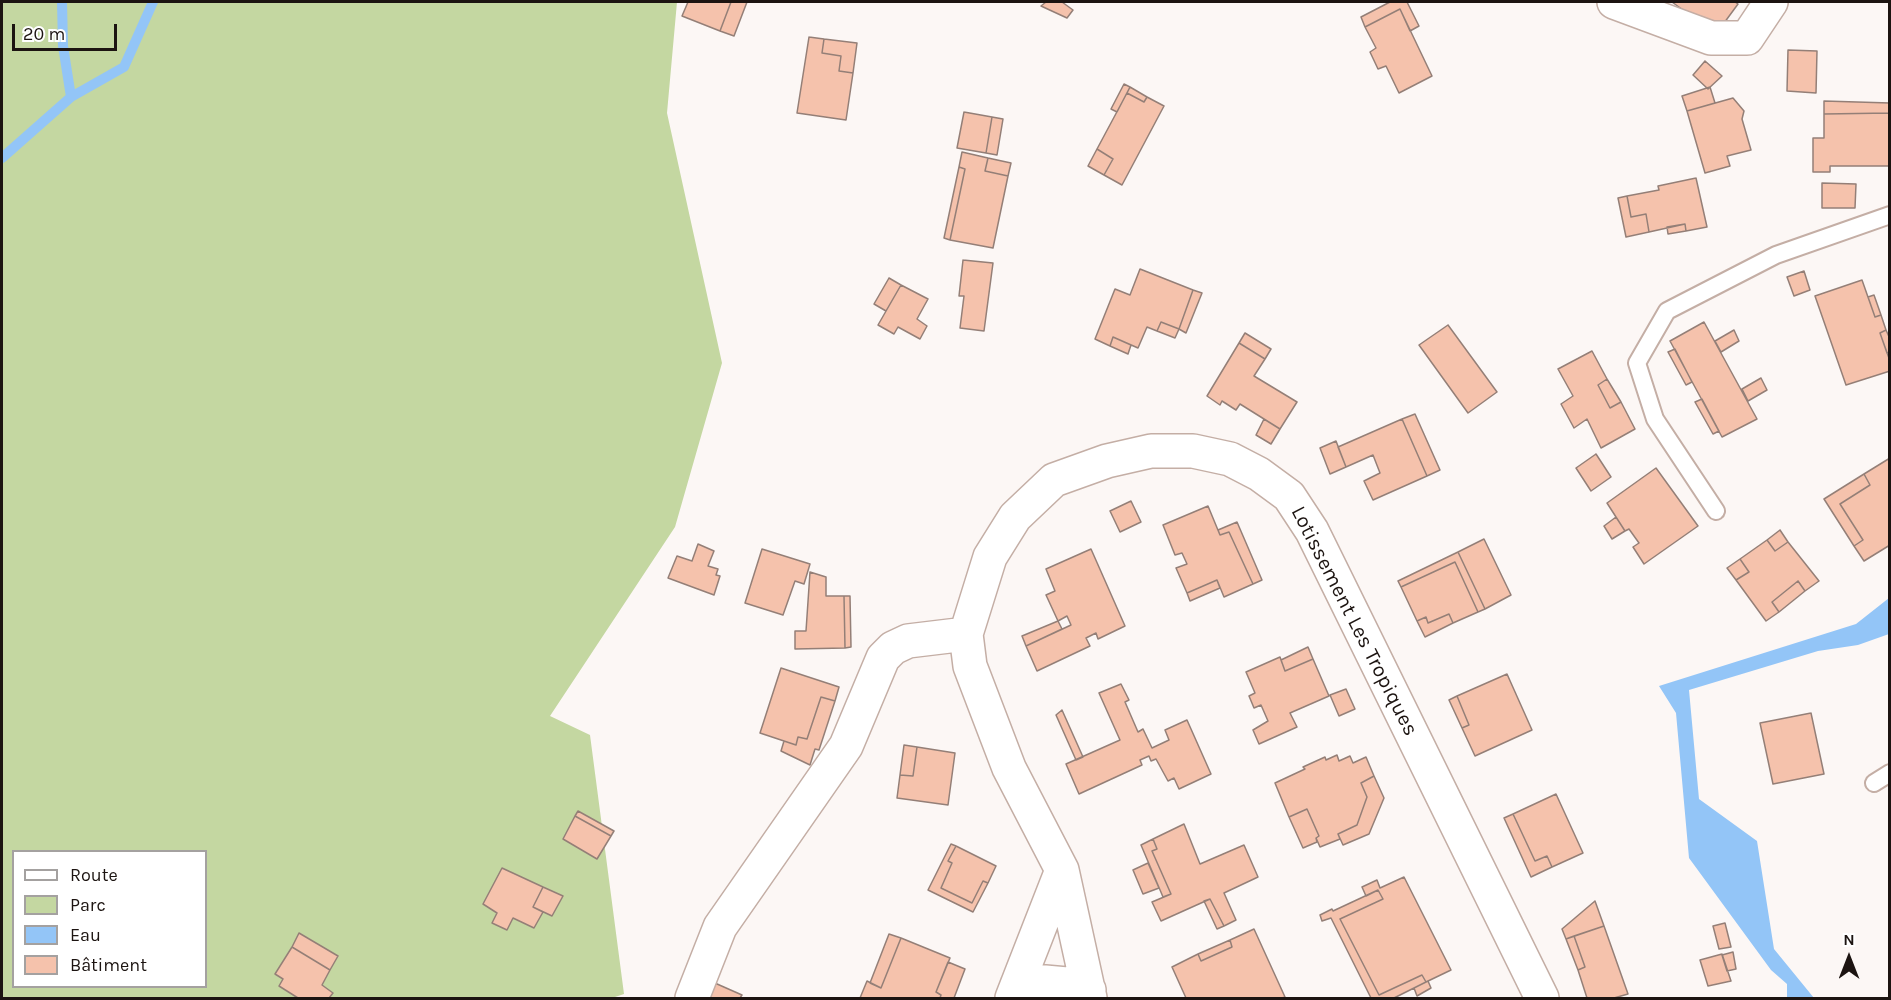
<!DOCTYPE html>
<html>
<head>
<meta charset="utf-8">
<style>
	body { margin:0 }
	#map { position:relative; width:1891px; height:1000px; overflow:hidden; background:#fcf7f5; font-family:Karla,sans-serif }
	canvas { display:block }
	.frame { position:absolute; inset:0; border:3px solid #1c1411; pointer-events:none }
	.legend { position:absolute; left:12px; top:850px; width:195px; height:138px; box-sizing:border-box; background:#fff; border:2px solid #a4a1a0; margin:0; padding:8px 10px; list-style:none; font-size:18px; color:#1c1411 }
	.legend li { display:flex; align-items:center; gap:12px; height:30px }
	.legend b { width:30px; border:2px solid #a4a1a0 }
	.north { position:absolute; left:1819px; top:928px; width:60px; height:60px; -webkit-text-stroke:4px #fff; paint-order:stroke; rotate:0deg; font-size:16px; font-weight:700; line-height:24px; text-align:center; color:#1c1411 }
	.north::after { content:''; display:block; margin:auto; width:21px; height:27px; background:#1c1411; clip-path:polygon(50% 0,100% 100%,50% 72%,0 100%) }
	.scale { position:absolute; left:12px; top:24px; width:105px; height:27px; box-sizing:border-box; border:3px solid #1c1411; border-top:0; padding-left:8px; font-size:18px; line-height:21px; white-space:nowrap; color:#1c1411; -webkit-text-stroke:4px #fff; paint-order:stroke }
</style>
</head>
<body>
<div id="map">
<canvas width="1891" height="1000"></canvas>
<div class="frame"></div>
<ul class="legend">
<li><b style="height:8px;background:#fff"></b>Route</li>
<li><b style="height:16px;background:#c4d7a1"></b>Parc</li>
<li><b style="height:16px;background:#93c5f7"></b>Eau</li>
<li><b style="height:16px;background:#f5c2ac"></b>Bâtiment</li>
</ul>
<div class="north">N</div>
<div class="scale">20 m</div>
</div>
<script>
const g = document.querySelector('canvas').getContext('2d');
g.lineJoin = 'round';
function fillPath(path, color) { g.fillStyle = color; g.fill(path, 'evenodd'); }
const shape = rows => new Path2D(rows.map(r => 'M' + r).join(''));
function trace(path, color, width, dash) { g.strokeStyle = color; g.lineWidth = width; g.lineCap = dash ? 'butt' : 'round'; g.setLineDash(dash || []); g.stroke(path); }
function drawText(font, color, halo, rows, align = 'center') {
  g.font = font + ' Karla,sans-serif'; g.lineWidth = 6; g.setLineDash([]); g.textBaseline = 'middle'; g.strokeStyle = halo; g.fillStyle = color; for (const [text, x, y, turn = 0] of rows) {
    g.save(); g.translate(x, y); g.rotate((+turn || 0) * Math.PI / 180); g.textAlign = isNaN(turn) ? turn : align; if (halo) g.strokeText(text, 0, 0); g.fillText(text, 0, 0); g.restore();
  }
}
fillPath(shape([
	[2,2,677,2,667,113,722,363,675,527,550,716,590,735,624,994,612,998,2,998],
	[14,852,206,852,206,986,14,986]
]), '#c4d7a1');
fillPath(shape([
	[1889,598,1889,634,1858,645,1818,651,1689,690,1699,799,1757,841,1774,949,1814,998,1787,998,1787,984,1771,970,1689,858,1676,713,1659,686,1856,624]
]), '#93c5f7');
trace(shape([
	[62,2,63,46,71,97],
	[2,158,71,97,124,67,153,2]
]), '#93c5f7', 10);
const building = shape([
	[688,2,731,2,720,31,682,16,688,2],
	[731,2,747,2,734,36,720,31,731,2],
	[1046,2,1062,2,1073,10,1067,18,1041,6,1046,2],
	[1390,2,1407,2,1419,26,1410,31,1400,9,1365,27,1361,17,1390,2],
	[1672,2,1735,2,1738,4,1716,34,1672,2],
	[1400,9,1432,76,1399,93,1386,66,1378,69,1370,52,1376,48,1365,27,1400,9],
	[809,37,824,39,822,53,841,56,839,71,853,73,846,120,797,113,809,37],
	[824,39,857,43,853,73,839,71,841,56,822,53,824,39],
	[1788,50,1817,51,1816,93,1787,91,1788,50],
	[1705,61,1722,76,1708,89,1693,75,1705,61],
	[1124,84,1130,87,1117,112,1111,109,1124,84],
	[1130,87,1147,97,1144,102,1127,93,1130,87],
	[1710,87,1715,103,1687,111,1682,96,1710,87],
	[1127,93,1144,102,1147,97,1164,106,1122,185,1104,175,1113,159,1097,149,1127,93],
	[1733,98,1744,111,1742,119,1751,150,1727,156,1730,166,1705,173,1687,111,1733,98],
	[1824,101,1890,103,1890,113,1824,114,1824,101],
	[964,112,992,117,986,153,957,148,964,112],
	[1890,113,1890,166,1830,166,1830,172,1813,172,1813,138,1824,138,1824,114,1890,113],
	[992,117,1003,119,997,155,986,153,992,117],
	[1097,149,1113,159,1104,175,1088,166,1097,149],
	[962,152,988,158,985,171,1008,176,993,248,950,240,965,169,959,167,962,152],
	[988,158,1011,163,1008,176,985,171,988,158],
	[959,167,965,169,950,240,944,238,959,167],
	[1696,178,1707,227,1686,231,1685,224,1649,232,1646,214,1631,217,1627,196,1659,190,1658,186,1696,178],
	[1822,183,1856,184,1855,208,1822,208,1822,183],
	[1627,196,1631,217,1646,214,1649,232,1626,237,1618,198,1627,196],
	[1685,224,1686,231,1668,234,1667,227,1685,224],
	[963,260,993,263,984,331,960,328,964,296,959,296,963,260],
	[1140,269,1193,290,1179,329,1161,322,1157,331,1147,327,1138,348,1113,337,1110,346,1095,339,1115,289,1130,295,1140,269],
	[1804,271,1810,290,1794,296,1787,277,1804,271],
	[889,278,901,285,886,311,874,304,889,278],
	[1862,280,1875,317,1881,315,1886,330,1880,333,1890,361,1890,371,1846,385,1815,296,1862,280],
	[901,285,928,299,917,319,927,326,920,339,898,327,894,334,878,325,901,285],
	[1193,290,1202,293,1186,333,1179,329,1193,290],
	[1874,295,1881,315,1875,317,1868,297,1874,295],
	[1161,322,1179,329,1175,338,1157,331,1161,322],
	[1704,322,1757,419,1722,437,1670,341,1704,322],
	[1448,325,1497,392,1468,413,1419,345,1448,325],
	[1734,330,1739,341,1721,352,1715,341,1734,330],
	[1886,330,1890,339,1890,352,1887,353,1880,333,1886,330],
	[1245,333,1271,349,1265,359,1239,343,1245,333],
	[1113,337,1131,345,1128,354,1110,346,1113,337],
	[1239,343,1265,359,1254,376,1297,402,1280,429,1240,404,1236,410,1222,401,1220,405,1207,396,1239,343],
	[1675,349,1692,382,1686,385,1668,352,1675,349],
	[1592,351,1607,379,1598,385,1610,408,1621,402,1635,429,1601,448,1587,419,1574,428,1561,404,1573,396,1558,369,1592,351],
	[1761,378,1767,390,1748,401,1742,389,1761,378],
	[1607,379,1621,402,1610,408,1598,385,1607,379],
	[1702,399,1719,431,1713,434,1695,402,1702,399],
	[1415,414,1440,470,1427,476,1402,419,1415,414],
	[1264,419,1280,429,1271,444,1256,435,1264,419],
	[1402,419,1427,476,1373,500,1364,481,1380,473,1373,455,1346,467,1338,447,1402,419],
	[1336,441,1346,467,1330,474,1320,448,1336,441],
	[1596,454,1611,477,1591,491,1576,468,1596,454],
	[1890,458,1890,545,1864,561,1854,546,1863,540,1840,504,1870,485,1864,474,1890,458],
	[1656,468,1698,526,1644,564,1633,547,1639,543,1629,529,1625,531,1607,503,1656,468],
	[1864,474,1870,485,1840,504,1863,540,1854,546,1824,499,1864,474],
	[1131,501,1141,522,1120,532,1110,511,1131,501],
	[1208,506,1220,535,1229,532,1253,584,1224,597,1217,580,1187,593,1176,568,1187,564,1182,553,1175,555,1163,525,1208,506],
	[1616,517,1625,531,1612,539,1604,526,1616,517],
	[1237,522,1262,580,1253,584,1229,532,1220,535,1218,530,1237,522],
	[1780,530,1788,542,1775,551,1767,540,1780,530],
	[1484,539,1511,595,1485,609,1458,552,1484,539],
	[1767,540,1775,551,1788,542,1819,581,1805,591,1798,581,1772,602,1779,612,1766,621,1736,580,1749,572,1740,559,1767,540],
	[698,544,714,551,708,566,718,569,716,575,720,576,714,595,668,578,677,556,692,561,698,544],
	[762,549,810,564,804,584,795,581,783,615,745,603,762,549],
	[1091,549,1125,626,1098,639,1096,633,1086,638,1090,646,1037,671,1026,646,1071,625,1067,616,1058,621,1046,595,1055,591,1046,569,1091,549],
	[1458,552,1485,609,1478,612,1455,562,1401,587,1398,581,1458,552],
	[1740,559,1749,572,1736,580,1727,568,1740,559],
	[1455,562,1478,612,1453,623,1449,614,1428,623,1426,617,1417,621,1401,587,1455,562],
	[810,572,826,577,826,596,844,596,845,648,795,649,795,631,806,631,810,572],
	[1217,580,1220,588,1190,601,1187,593,1217,580],
	[1798,581,1805,591,1779,612,1772,602,1798,581],
	[844,596,850,596,851,647,845,648,844,596],
	[1449,614,1453,623,1425,637,1417,621,1426,617,1428,623,1449,614],
	[1058,621,1062,629,1026,646,1022,636,1058,621],
	[1308,647,1313,659,1285,671,1281,660,1308,647],
	[1280,657,1285,671,1313,659,1329,696,1290,713,1297,727,1259,744,1253,730,1268,721,1261,705,1254,708,1249,696,1255,693,1246,672,1280,657],
	[781,668,839,687,835,701,821,697,807,739,798,737,796,745,760,733,781,668],
	[1507,674,1532,730,1475,756,1462,728,1469,725,1457,696,1507,674],
	[1121,684,1129,700,1125,702,1138,732,1143,729,1152,748,1169,740,1165,730,1187,720,1211,774,1179,789,1174,778,1168,781,1156,759,1151,761,1149,756,1140,760,1142,765,1079,794,1066,764,1120,740,1099,693,1121,684],
	[1346,689,1355,709,1339,716,1330,695,1346,689],
	[1457,696,1469,725,1462,728,1449,700,1457,696],
	[821,697,835,701,819,750,815,749,810,765,781,751,784,741,796,745,798,737,807,739,821,697],
	[1062,710,1083,757,1076,760,1056,715,1062,710],
	[1811,713,1824,774,1773,784,1760,723,1811,713],
	[904,745,917,747,913,776,900,775,904,745],
	[917,747,955,753,948,805,897,798,900,775,913,776,917,747],
	[1337,755,1339,761,1350,756,1353,763,1366,757,1374,776,1361,783,1367,797,1357,825,1338,834,1340,839,1320,847,1316,838,1319,836,1307,809,1289,817,1275,783,1305,769,1303,767,1325,757,1326,760,1337,755],
	[1374,776,1384,798,1369,834,1343,845,1338,834,1357,825,1367,797,1361,783,1374,776],
	[1556,794,1583,853,1552,867,1547,856,1535,861,1513,814,1556,794],
	[1307,809,1319,836,1316,838,1317,842,1303,848,1289,817,1307,809],
	[578,811,614,831,611,836,575,816,578,811],
	[1513,814,1535,861,1547,856,1552,867,1531,877,1504,818,1513,814],
	[575,816,611,836,597,859,563,839,575,816],
	[1184,824,1200,864,1244,845,1258,877,1224,893,1236,920,1224,926,1210,899,1161,921,1152,902,1171,894,1152,851,1157,849,1153,839,1184,824],
	[1153,839,1157,849,1152,851,1171,894,1163,897,1141,845,1153,839],
	[951,844,956,846,948,861,952,863,941,888,972,903,983,881,988,883,973,912,928,890,951,844],
	[956,846,996,866,988,883,983,881,972,903,941,888,952,863,948,861,956,846],
	[1148,863,1159,888,1143,894,1133,870,1148,863],
	[502,868,543,887,533,907,543,912,534,928,513,918,507,930,492,923,497,913,483,904,502,868],
	[1404,877,1451,970,1426,982,1422,975,1379,995,1340,919,1383,899,1378,890,1366,896,1362,887,1377,880,1380,888,1404,877],
	[543,887,563,896,552,916,533,907,543,887],
	[1378,890,1383,899,1340,919,1379,995,1422,975,1426,982,1394,998,1371,998,1331,918,1322,921,1320,915,1332,909,1333,911,1378,890],
	[1210,899,1224,926,1217,929,1204,901,1210,899],
	[1595,901,1604,926,1566,939,1562,929,1595,901],
	[1725,923,1731,947,1719,949,1713,926,1725,923],
	[1604,926,1628,994,1614,998,1587,998,1578,970,1585,967,1574,936,1604,926],
	[1254,929,1285,997,1282,998,1186,998,1172,967,1198,954,1201,961,1232,947,1230,940,1254,929],
	[299,933,338,956,330,970,292,947,299,933],
	[889,934,901,938,881,988,870,983,889,934],
	[1574,936,1585,967,1578,970,1566,939,1574,936],
	[901,938,950,958,936,992,941,995,940,998,860,998,867,981,881,988,901,938],
	[1230,940,1232,947,1201,961,1198,954,1230,940],
	[292,947,330,970,322,985,333,993,329,998,298,998,279,986,283,979,275,974,292,947],
	[1733,952,1736,969,1727,971,1722,955,1733,952],
	[1722,954,1731,981,1708,986,1700,960,1722,954],
	[948,962,965,969,954,998,940,998,941,995,936,992,948,962],
	[708,980,742,995,740,998,700,998,708,980],
	[1428,981,1431,988,1417,996,1414,988,1428,981]
]);
fillPath(building, '#f5c2ac');
trace(building, '#947f77', 1.5);
const lane = shape([
	[1716,511,1655,419,1637,363,1667,311,1776,255,1890,215],
	[1874,783,1890,773]
]);
const street = shape([
	[1614,2,1711,38,1747,38,1771,2],
	[1017,985,1045,982,1067,984,1089,990],
	[692,998,720,927,846,746,883,658,893,648,908,641,966,634],
	[1012,998,1062,870],
	[1090,998,1062,870,1009,768,970,666,966,634,990,557,1015,517,1054,480,1107,461,1151,451,1193,451,1230,459,1259,474,1289,496,1312,531,1542,998]
]);
trace(lane, '#c4aea5', 20);
trace(street, '#c4aea5', 36);
trace(lane, '#fff', 16);
trace(street, '#fff', 33);
drawText('21px', '#1c1411', '#fff', [
	["Lotissement Les Tropiques",1354,621,63]
]);
</script>
</body>
</html>
